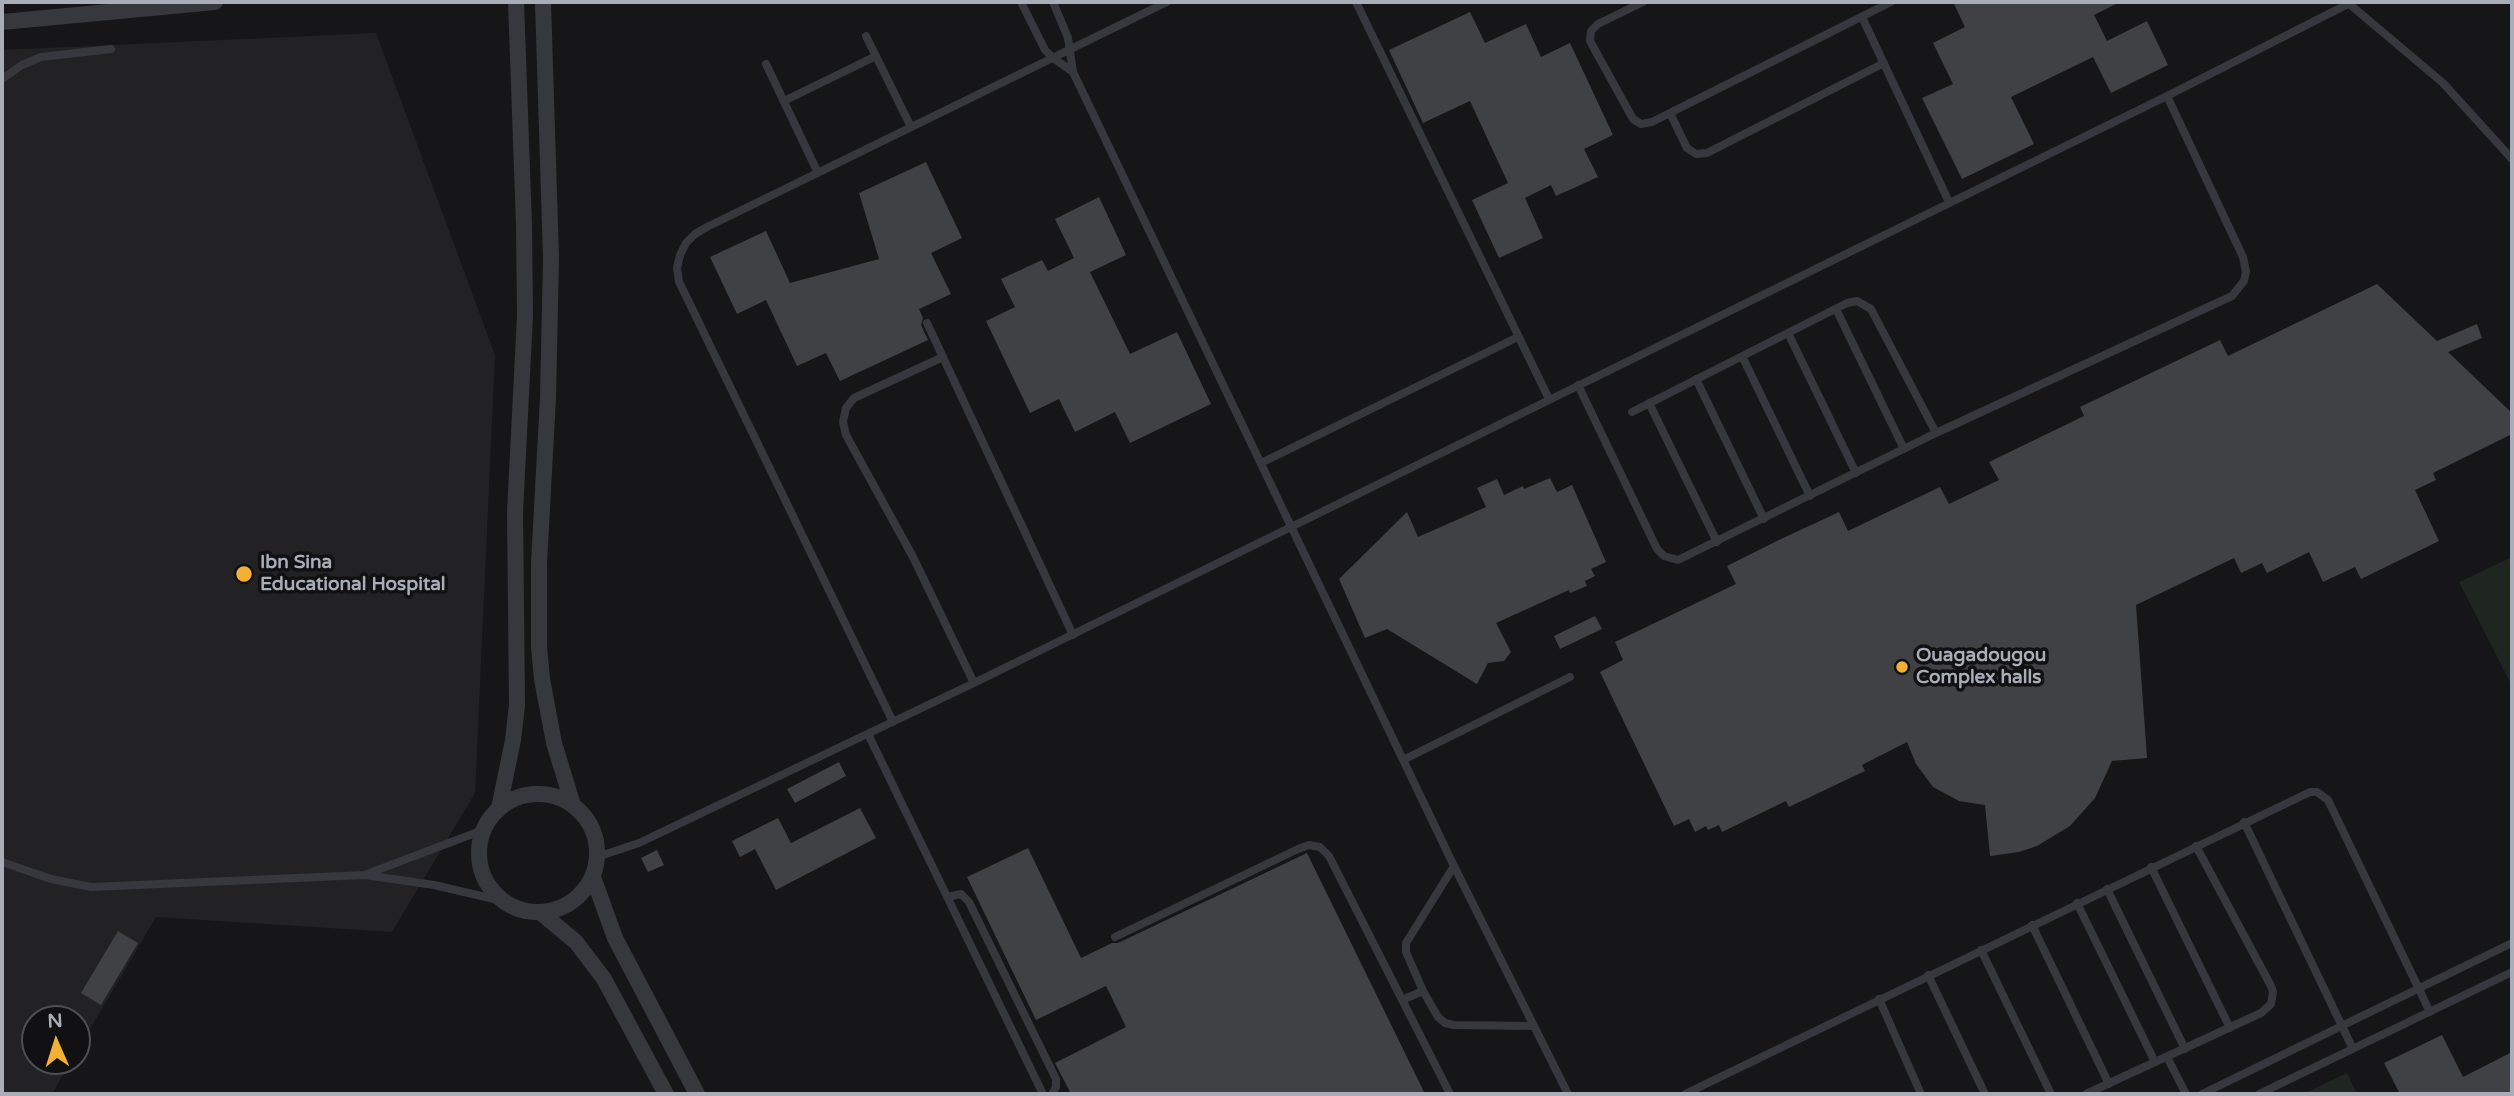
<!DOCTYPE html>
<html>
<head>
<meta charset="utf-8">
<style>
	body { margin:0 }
	#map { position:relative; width:2514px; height:1096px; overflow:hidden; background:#161618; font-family:"Varela Round",sans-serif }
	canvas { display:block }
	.frame { position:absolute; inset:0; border:4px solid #a8adb8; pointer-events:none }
	.north { position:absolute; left:21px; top:1005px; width:70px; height:70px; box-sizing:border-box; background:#111113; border:2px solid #4d4f55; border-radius:50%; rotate:357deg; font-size:19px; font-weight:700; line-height:28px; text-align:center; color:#a8adb8 }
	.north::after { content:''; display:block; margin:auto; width:24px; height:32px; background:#f2b134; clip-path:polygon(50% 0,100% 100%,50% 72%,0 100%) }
</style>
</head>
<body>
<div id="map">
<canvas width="2514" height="1096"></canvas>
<div class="frame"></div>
<div class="north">N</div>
</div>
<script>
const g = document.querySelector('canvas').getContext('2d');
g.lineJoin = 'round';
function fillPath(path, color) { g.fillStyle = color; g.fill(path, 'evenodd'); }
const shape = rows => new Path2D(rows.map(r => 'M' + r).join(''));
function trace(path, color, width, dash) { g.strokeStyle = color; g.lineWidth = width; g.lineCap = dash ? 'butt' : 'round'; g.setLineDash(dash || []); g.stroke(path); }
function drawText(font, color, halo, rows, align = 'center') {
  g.font = font + ' "Varela Round",sans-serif'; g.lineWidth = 7; g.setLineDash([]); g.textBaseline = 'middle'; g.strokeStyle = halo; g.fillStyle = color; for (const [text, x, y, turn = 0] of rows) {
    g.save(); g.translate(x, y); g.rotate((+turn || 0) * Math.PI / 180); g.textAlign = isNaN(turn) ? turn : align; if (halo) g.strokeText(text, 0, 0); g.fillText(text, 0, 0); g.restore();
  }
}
fillPath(shape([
	[376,33,495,355,475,793,392,932,156,917,77,1051,77,1019,35,1019,35,1061,71,1061,52,1094,2,1094,2,50]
]), '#222225');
fillPath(shape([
	[2512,557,2512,686,2459,582],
	[2347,1073,2357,1094,2303,1094]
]), '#1e261f');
fillPath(shape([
	[1953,2,2120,2,2094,15,2107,41,2147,21,2168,65,2111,93,2093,57,2011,97,2034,144,1962,179,1922,98,1953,84,1933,43,1965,27],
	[1470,12,1485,43,1526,24,1541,57,1570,43,1613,135,1584,149,1598,177,1556,196,1551,185,1525,198,1543,238,1499,258,1472,200,1508,183,1470,101,1423,123,1389,50],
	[926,162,962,238,931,253,951,294,919,309,923,318,921,325,928,340,840,381,826,353,797,366,766,300,737,314,710,257,766,231,790,283,879,259,859,193],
	[1099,197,1126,255,1090,272,1130,354,1177,332,1211,404,1130,443,1115,412,1075,432,1059,399,1030,413,986,321,1015,307,1001,279,1042,260,1048,271,1074,258,1055,219],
	[2377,284,2437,341,2477,324,2482,338,2448,352,2512,413,2512,434,2433,473,2436,480,2415,490,2439,541,2361,579,2355,567,2323,582,2309,552,2267,573,2262,563,2241,573,2234,558,2136,605,2147,758,2112,761,2095,798,2070,826,2037,846,2019,852,1990,856,1985,805,1959,801,1933,787,1916,764,1907,742,1862,765,1865,771,1789,807,1786,801,1722,832,1719,825,1708,830,1706,826,1695,832,1689,819,1674,826,1600,672,1623,660,1615,642,1736,584,1727,566,1781,539,1839,512,1848,531,1940,487,1949,504,1999,480,1989,462,2084,416,2080,407,2220,340,2228,356],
	[1550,478,1557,492,1572,485,1606,562,1591,569,1595,576,1585,581,1587,586,1570,593,1569,590,1496,623,1511,652,1504,661,1488,663,1477,684,1387,629,1365,638,1339,579,1407,512,1418,537,1486,507,1477,488,1497,479,1504,495,1523,486,1524,489],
	[1595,616,1602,629,1560,649,1554,636],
	[839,762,846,776,795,803,787,789],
	[860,808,876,838,776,890,755,849,740,857,732,841,778,818,791,843],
	[1028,848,1081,958,1112,943,1118,943,1307,853,1425,1094,1071,1094,1055,1063,1126,1027,1106,986,1036,1020,967,877],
	[657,850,664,865,648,872,641,858],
	[118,931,138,943,101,1005,81,993],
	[2442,1035,2463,1077,2512,1052,2512,1094,2400,1094,2384,1063]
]), '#404145');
trace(shape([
	[1021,2,1045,50,1053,58,1073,72],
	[1053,2,1068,38,1073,72,1454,866,1568,1094],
	[1356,2,1549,399],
	[1643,2,1598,24,1591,31,1590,41,1633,119,1641,124,1652,122,1891,2],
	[2347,2,2443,83,2512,159],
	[1862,17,1949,202],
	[866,36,911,127],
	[766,64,818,173],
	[2,79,22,65,41,57,111,49],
	[784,101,876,56],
	[1670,113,1687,148,1696,154,1707,153,1884,63],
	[1836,309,1904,449],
	[927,323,1073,635],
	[1788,333,1856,473],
	[1742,356,1810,496],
	[943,357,854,398,846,408,843,422,846,435,913,557,974,683],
	[1696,379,1764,519],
	[1578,385,1657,549,1664,556,1678,560,1936,433,2232,296,2244,281,2246,272,2243,257,2167,96],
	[1649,403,1717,542],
	[1632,412,1847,303,1857,301,1871,309,1936,433],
	[1261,463,1518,337],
	[893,722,685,294,679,282,677,268,680,255,686,243,695,234,707,227,1167,2],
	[868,734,1043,1094],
	[1403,760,1570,677],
	[2244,822,2353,1049],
	[597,857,639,843,974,683,2167,96,2348,4],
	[2,862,51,879,91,887,365,875,434,885,503,901],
	[1454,866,1406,943,1406,952,1423,991,1438,1017,1445,1023,1453,1025,1534,1026],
	[2151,867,2230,1028],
	[367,874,483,830],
	[2107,889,2185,1049],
	[947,897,961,894,969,902,1056,1079,1056,1087,1052,1094],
	[2077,903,2155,1062],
	[2032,925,2109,1084],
	[1115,937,1298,849,1309,845,1320,847,1329,856,1450,1094],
	[1981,950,2051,1094],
	[1928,975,1985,1094],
	[1879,999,1921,1094],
	[1402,1000,1423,991],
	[2167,1057,2186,1094],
	[1685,1094,2310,792,2317,792,2328,800,2430,1012],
	[2086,1094,2261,1013,2271,1004,2273,992,2271,986,2196,846],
	[2202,1094,2512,943],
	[2259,1094,2512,972]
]), '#37383d', 8);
trace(shape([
	[543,2,551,258,548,398,539,563,539,647,542,679,554,743,573,805],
	[2,22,215,2],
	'479 853a59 59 0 1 1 118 0a59 59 0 1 1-118 0Z',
	[499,808,513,740,517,705,515,512,525,316,524,225,516,2],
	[593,877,615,938,697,1094],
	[540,912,576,942,604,979,666,1094]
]), '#37383d', 16);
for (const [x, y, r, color] of [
	[244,574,9,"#f2b134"],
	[1902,667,7,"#f2b134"]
]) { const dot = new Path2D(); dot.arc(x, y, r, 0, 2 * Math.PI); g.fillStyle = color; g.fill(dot); trace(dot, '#111113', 2.5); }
drawText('bold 19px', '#a8adb8', '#111113', [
	["Ibn Sina",260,563],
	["Educational Hospital",260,585],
	["Ouagadougou",1916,656],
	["Complex halls",1916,678]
], 'left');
</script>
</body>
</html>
